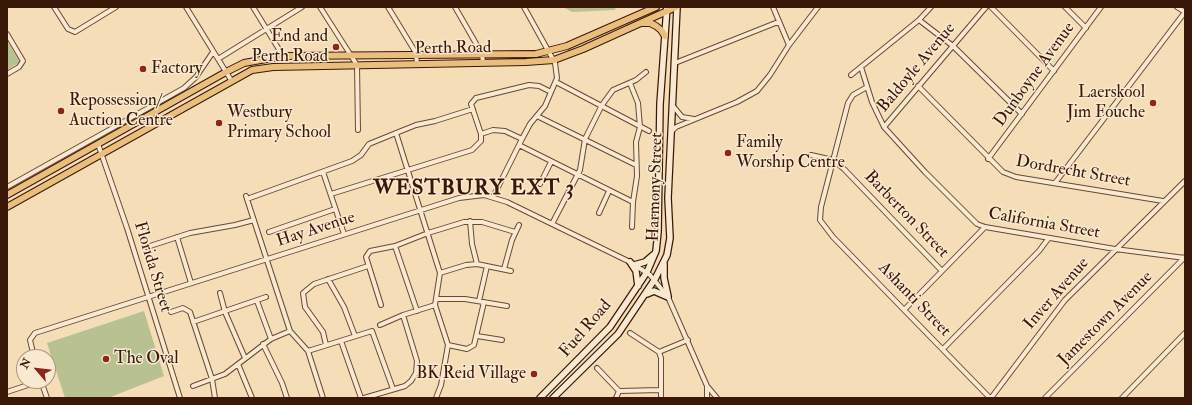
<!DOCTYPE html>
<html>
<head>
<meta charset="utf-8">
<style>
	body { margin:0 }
	#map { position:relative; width:1192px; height:405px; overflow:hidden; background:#f5ddb7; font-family:"IM FELL Double Pica",serif }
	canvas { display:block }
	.frame { position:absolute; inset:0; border:8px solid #3a1808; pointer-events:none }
	.north { position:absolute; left:16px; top:349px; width:40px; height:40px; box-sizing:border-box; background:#f8e9d0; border:1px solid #ac9580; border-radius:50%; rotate:298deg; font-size:11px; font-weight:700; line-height:16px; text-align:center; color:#3a1808 }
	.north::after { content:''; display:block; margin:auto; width:14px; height:18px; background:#8f2418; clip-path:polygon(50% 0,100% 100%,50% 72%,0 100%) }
</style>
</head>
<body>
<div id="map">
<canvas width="1192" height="405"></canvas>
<div class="frame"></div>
<div class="north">N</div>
</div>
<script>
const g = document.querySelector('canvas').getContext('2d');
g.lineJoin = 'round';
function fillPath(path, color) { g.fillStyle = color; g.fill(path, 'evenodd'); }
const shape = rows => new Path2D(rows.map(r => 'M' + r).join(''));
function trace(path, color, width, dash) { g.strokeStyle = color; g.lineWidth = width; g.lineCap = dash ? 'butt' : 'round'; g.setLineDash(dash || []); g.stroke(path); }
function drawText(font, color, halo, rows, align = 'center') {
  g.font = font + ' "IM FELL Double Pica",serif'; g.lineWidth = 3; g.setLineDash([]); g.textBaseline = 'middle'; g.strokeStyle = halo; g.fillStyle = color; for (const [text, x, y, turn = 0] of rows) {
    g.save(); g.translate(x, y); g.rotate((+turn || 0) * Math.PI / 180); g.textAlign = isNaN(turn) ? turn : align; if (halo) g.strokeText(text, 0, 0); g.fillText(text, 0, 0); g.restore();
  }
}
fillPath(shape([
	[563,7,616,7,615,10,572,12],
	[7,41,20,62,7,70],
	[144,311,164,376,108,398,65,398,47,343]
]), '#b8c291');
const street = shape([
	[54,7,68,29,75,32,116,7],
	[186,7,231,80],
	[253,7,283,56],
	[320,7,357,65,358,130],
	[388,7,416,53,417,64],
	[455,7,482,54,483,63],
	[773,7,789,45],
	[991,7,1054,71],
	[1065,7,1086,28],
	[1177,7,1185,12],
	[919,20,953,46,1022,114],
	[7,34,23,61,19,67,7,74],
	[218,59,302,7],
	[675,63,778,22],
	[861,67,872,102,884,127,925,172,977,224,985,227,1115,249,1185,258],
	[851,75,919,20,931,7],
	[556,82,649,131],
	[630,83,638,103,640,127,636,142,637,176,633,202,632,227],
	[918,86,1003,172,1016,177,1163,201],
	[867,87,853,95,848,103,821,207,820,220,833,237,990,398],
	[673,106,682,117,694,119],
	[537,116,636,165],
	[884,127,986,7],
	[672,131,676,127,737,102,757,91,770,75,789,45,818,7],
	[396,133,440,273,435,305,448,345,441,385,436,398],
	[481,134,471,104,476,98,529,85,539,86,551,92],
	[98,144,127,228,180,398],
	[519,145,633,202],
	[811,155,833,160,844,169,942,271],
	[988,159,1101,7],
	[323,172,344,234],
	[1055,183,1185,12],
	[540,184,551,162],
	[7,187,184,88,196,77,213,52],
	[331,194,472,150,481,141,481,134,493,130,505,131,522,139],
	[246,196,290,331,308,351,323,398],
	[493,197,522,139,530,124,545,106,557,78,555,63,524,7],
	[247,199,352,161,361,155,369,144,396,133,416,125,435,121,473,109],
	[599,213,609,191],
	[470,221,472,244,477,264],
	[552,224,580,170,585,139,602,105,613,90,636,80,646,72],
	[269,232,335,209],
	[177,237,191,283],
	[395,246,417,311],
	[147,247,190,233,235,225,254,220],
	[504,269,512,240,519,225],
	[440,273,466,265,477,264,511,271],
	[328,279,344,307,355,336],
	[220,293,225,312,245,358],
	[436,299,465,299,507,306],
	[257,301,271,339],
	[479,301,487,266],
	[381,305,366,257,370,251,395,246,428,233,464,222,482,222,515,232],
	[905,309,985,227],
	[171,312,183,308,190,312,212,379,215,398],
	[193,322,266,297],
	[380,325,403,315,435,305],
	[630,333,659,352,688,340],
	[477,336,502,340],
	[341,341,361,398],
	[263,344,282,383,287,398],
	[326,345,323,332,305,307,303,293,314,284,368,266],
	[448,345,467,349,474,345,484,302],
	[943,349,1039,251,1048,239],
	[308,351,372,331,393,389],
	[659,352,661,358,661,398],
	[34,357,30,340,35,333,459,198,484,195,507,202,630,262,650,275,668,297,707,386,717,398],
	[238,364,252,398],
	[597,368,619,391,660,390],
	[41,381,47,398],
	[193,386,225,374,271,339,290,331],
	[7,392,40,381],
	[364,398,405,386,411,381,416,373,417,361,403,315],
	[616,398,619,391],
	[707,398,707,386],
	[991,398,1065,300,1185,181],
	[1045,398,1185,257],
	[1122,398,1185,333]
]);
const secondary = shape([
	[630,262,636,271,638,286],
	[664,264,664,278,668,296],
	[634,265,645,262,653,255],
	[647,294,654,291,668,297],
	[540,398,610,327,647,272,656,251,658,232,660,104,667,7],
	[553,398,618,334,655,279,667,255,670,238,668,198,677,7]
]);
const primary = shape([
	[642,23,650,23,656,26,661,30,665,36],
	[7,195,226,72,244,63,283,56,536,54,567,46,656,7],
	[7,207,252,70,273,67,526,62,554,60,583,49,676,7]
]);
trace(street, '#694934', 6);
trace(secondary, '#3a1808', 8);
trace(primary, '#3a1808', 8);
trace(street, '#f8e9d0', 4);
trace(secondary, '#f8e9d0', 5.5);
trace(primary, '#eabe7c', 6);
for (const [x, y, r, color] of [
	[336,47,4,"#8f2418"],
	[143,69,4,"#8f2418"],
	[1153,103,4,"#8f2418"],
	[61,111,4,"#8f2418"],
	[219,123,4,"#8f2418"],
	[728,153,4,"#8f2418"],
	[106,359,4,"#8f2418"],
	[534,374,4,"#8f2418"]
]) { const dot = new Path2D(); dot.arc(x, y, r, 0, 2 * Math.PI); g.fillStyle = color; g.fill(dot); trace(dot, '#f8e9d0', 1.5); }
drawText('17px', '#3a1808', '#f8e9d0', [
	["End and",328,37,"right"],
	["Perth Road",328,57,"right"],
	["Factory",151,69],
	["Laerskool",1145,93,"right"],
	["Jim Fouche",1145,113,"right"],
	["Repossession/",69,101],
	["Auction Centre",69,121],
	["Westbury",227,113],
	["Primary School",227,133],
	["Family",736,143],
	["Worship Centre",736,163],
	["The Oval",114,359],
	["BK Reid Village",526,374,"right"]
], 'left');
drawText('17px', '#3a1808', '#f8e9d0', [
	["Perth Road",453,49,-1],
	["Baldoyle Avenue",917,68,-50],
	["Dunboyne Avenue",1035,75,-54],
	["Dordrecht Street",1073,172,10],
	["Harmony Street",656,187,-88],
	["Barberton Street",906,215,46],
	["California Street",1044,224,10],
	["Hay Avenue",316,230,-18],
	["Florida Street",152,267,73],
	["Inver Avenue",1057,294,-49],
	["Ashanti Street",914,300,46],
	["Jamestown Avenue",1106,319,-45],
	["Fuel Road",586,329,-49]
]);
g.letterSpacing = '1px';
drawText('bold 21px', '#3a1808', '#f8e9d0', [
	["WESTBURY EXT 3",474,189]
]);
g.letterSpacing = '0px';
</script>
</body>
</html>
